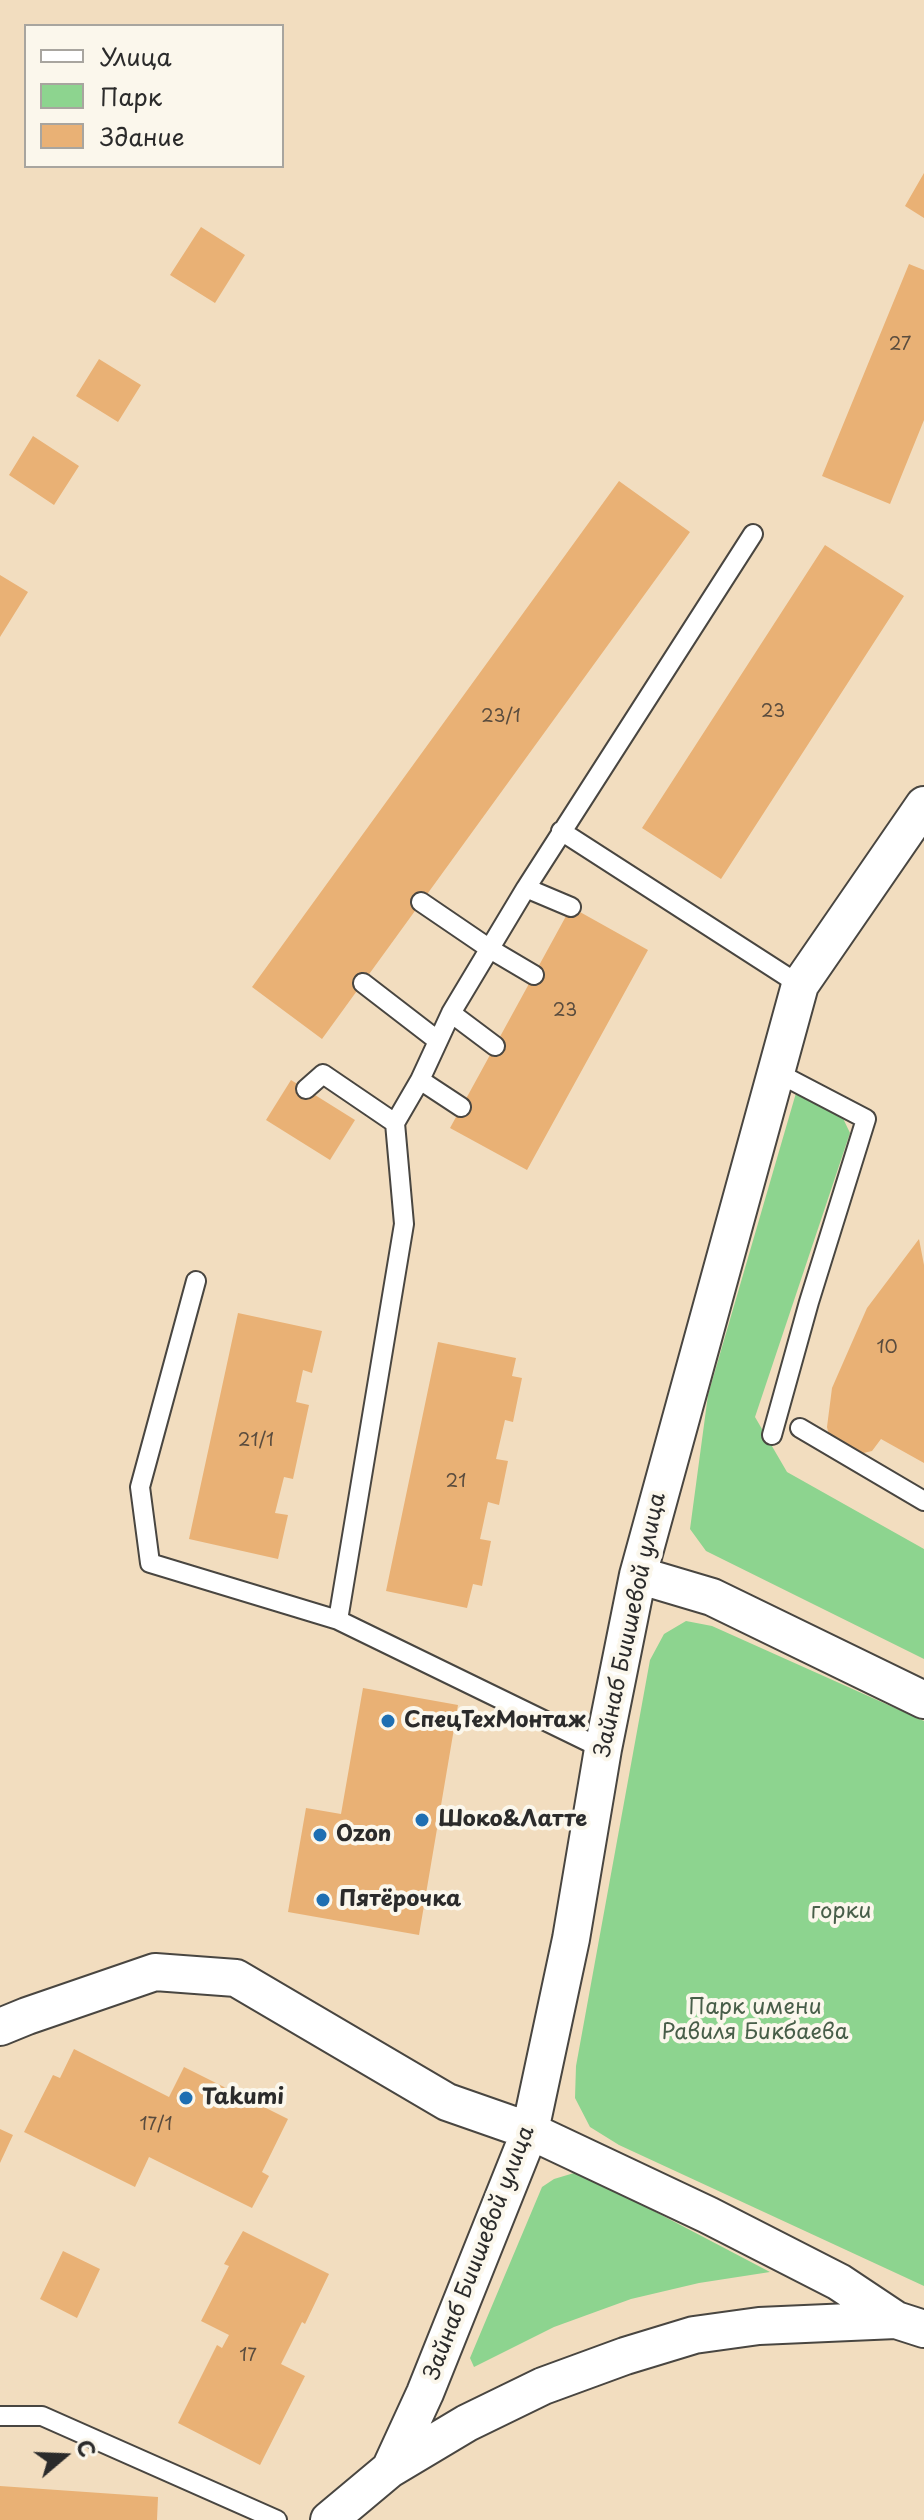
<!DOCTYPE html>
<html>
<head>
<meta charset="utf-8">
<style>
	body { margin:0 }
	#map { position:relative; width:924px; height:2520px; overflow:hidden; background:#f2ddbf; font-family:"Playpen Sans",sans-serif }
	canvas { display:block }
	.legend { position:absolute; left:24px; top:24px; width:260px; height:144px; box-sizing:border-box; background:#fbf7ec; border:2px solid #a8a59f; margin:0; padding:10px 14px; list-style:none; font-size:24px; color:#2b2b2b }
	.legend li { display:flex; align-items:center; gap:16px; height:40px }
	.legend b { width:40px; border:2px solid #a8a59f }
	.north { position:absolute; left:24px; top:2416px; width:80px; height:80px; -webkit-text-stroke:6px #fbf7ec; paint-order:stroke; rotate:71deg; font-size:22px; font-weight:700; line-height:32px; text-align:center; color:#2b2b2b }
	.north::after { content:''; display:block; margin:auto; width:28px; height:36px; background:#2b2b2b; clip-path:polygon(50% 0,100% 100%,50% 72%,0 100%) }
</style>
</head>
<body>
<div id="map">
<canvas width="924" height="2520"></canvas>
<ul class="legend">
<li><b style="height:10px;background:#fff"></b>Улица</li>
<li><b style="height:22px;background:#8dd48f"></b>Парк</li>
<li><b style="height:22px;background:#e9b175"></b>Здание</li>
</ul>
<div class="north">С</div>
</div>
<script>
const g = document.querySelector('canvas').getContext('2d');
g.lineJoin = 'round';
function fillPath(path, color) { g.fillStyle = color; g.fill(path, 'evenodd'); }
const shape = rows => new Path2D(rows.map(r => 'M' + r).join(''));
function trace(path, color, width, dash) { g.strokeStyle = color; g.lineWidth = width; g.lineCap = dash ? 'butt' : 'round'; g.setLineDash(dash || []); g.stroke(path); }
function drawText(font, color, halo, rows, align = 'center') {
  g.font = font + ' "Playpen Sans",sans-serif'; g.lineWidth = 8; g.setLineDash([]); g.textBaseline = 'middle'; g.strokeStyle = halo; g.fillStyle = color; for (const [text, x, y, turn = 0] of rows) {
    g.save(); g.translate(x, y); g.rotate((+turn || 0) * Math.PI / 180); g.textAlign = isNaN(turn) ? turn : align; if (halo) g.strokeText(text, 0, 0); g.fillText(text, 0, 0); g.restore();
  }
}
fillPath(shape([
	[796,1093,840,1112,850,1133,755,1417,787,1472,924,1549,924,1659,706,1551,690,1529,708,1395],
	[686,1621,712,1626,924,1721,924,2286,619,2145,590,2127,575,2098,576,2066,650,1660,664,1634],
	[574,2173,589,2177,770,2272,699,2283,631,2299,554,2327,474,2367,470,2358,542,2187,554,2179]
]), '#8dd48f');
fillPath(shape([
	[924,173,924,218,905,206],
	[201,227,245,255,215,303,170,275],
	[909,264,924,270,924,420,890,504,822,476],
	[99,359,141,385,118,422,76,396],
	[33,436,79,466,54,505,9,475],
	[619,481,690,532,322,1039,252,987],
	[825,545,904,596,721,879,642,828],
	[0,575,28,592,0,637],
	[571,907,648,950,527,1170,450,1128],
	[291,1080,355,1120,330,1160,266,1120],
	[919,1239,924,1265,924,1463,881,1439,872,1451,855,1455,830,1440,827,1427,832,1388,867,1308],
	[238,1313,322,1331,312,1373,303,1370,296,1402,309,1405,293,1479,284,1477,275,1513,288,1515,278,1559,189,1539],
	[438,1342,516,1358,512,1376,522,1378,513,1422,505,1420,496,1459,508,1461,499,1505,488,1502,480,1539,491,1541,482,1586,473,1584,467,1608,386,1591],
	[363,1688,458,1705,419,1935,288,1912,306,1808,341,1814],
	[74,2049,169,2097,184,2067,288,2119,262,2172,269,2176,252,2208,149,2157,135,2187,24,2132,53,2075,60,2078],
	[0,2129,13,2135,0,2163],
	[243,2231,329,2274,305,2324,302,2322,281,2364,305,2376,260,2465,178,2423,217,2345,222,2348,229,2335,201,2321,229,2266,224,2264],
	[63,2251,100,2269,77,2318,40,2299],
	[0,2486,158,2497,157,2520,0,2520]
]), '#e9b175');
const service = shape([
	[561,831,800,985],
	[526,888,571,907],
	[421,902,490,949,534,975],
	[363,983,437,1040],
	[451,1013,495,1046],
	[420,1080,461,1107],
	[306,1089,323,1074,395,1123],
	[196,1281,140,1487,150,1563,338,1620],
	[800,1428,924,1501],
	[772,1435,809,1302,866,1119,776,1072],
	[603,1749,338,1620,404,1224,395,1123,420,1080,451,1013,526,888,753,534],
	[0,2416,42,2416,277,2520]
]);
const minor = shape([
	[638,1575,712,1597,924,1700],
	[0,2027,27,2016,155,1972,236,1978,447,2102,530,2131,708,2215,839,2282,896,2320],
	[390,2469,425,2393,530,2131,571,1939,603,1749,638,1575,800,985,924,805],
	[329,2520,390,2469,467,2423,543,2386,625,2356,694,2335,759,2326,896,2320,924,2329]
]);
trace(service, '#494641', 22);
trace(minor, '#494641', 40);
trace(service, '#fff', 18);
trace(minor, '#fff', 36);
for (const [x, y, r, color] of [
	[388,1721,8,"#1f6fb2"],
	[422,1820,8,"#1f6fb2"],
	[320,1835,8,"#1f6fb2"],
	[323,1900,8,"#1f6fb2"],
	[186,2098,8,"#1f6fb2"]
]) { const dot = new Path2D(); dot.arc(x, y, r, 0, 2 * Math.PI); g.fillStyle = color; g.fill(dot); trace(dot, '#fbf7ec', 3); }
drawText('18px', '#5a4c3e', null, [
	["27",900,345],
	["23",773,712],
	["23/1",501,717],
	["23",565,1011],
	["10",887,1348],
	["21/1",256,1441],
	["21",456,1482],
	["17/1",156,2125],
	["17",248,2356]
]);
drawText('22px', '#2b2b2b', '#fbf7ec', [
	["Зайнаб Биишевой улица",631,1625,-78],
	["Зайнаб Биишевой улица",480,2253,-69]
]);
drawText('bold 22px', '#2b2b2b', '#fbf7ec', [
	["СпецТехМонтаж",404,1721],
	["Шоко&Латте",438,1820],
	["Ozon",336,1835],
	["Пятёрочка",339,1900],
	["Takumi",202,2098]
], 'left');
drawText('22px', '#485e49', '#fbf7ec', [
	["горки",841,1912],
	["Парк имени",755,2008],
	["Равиля Бикбаева",755,2033]
]);
</script>
</body>
</html>
